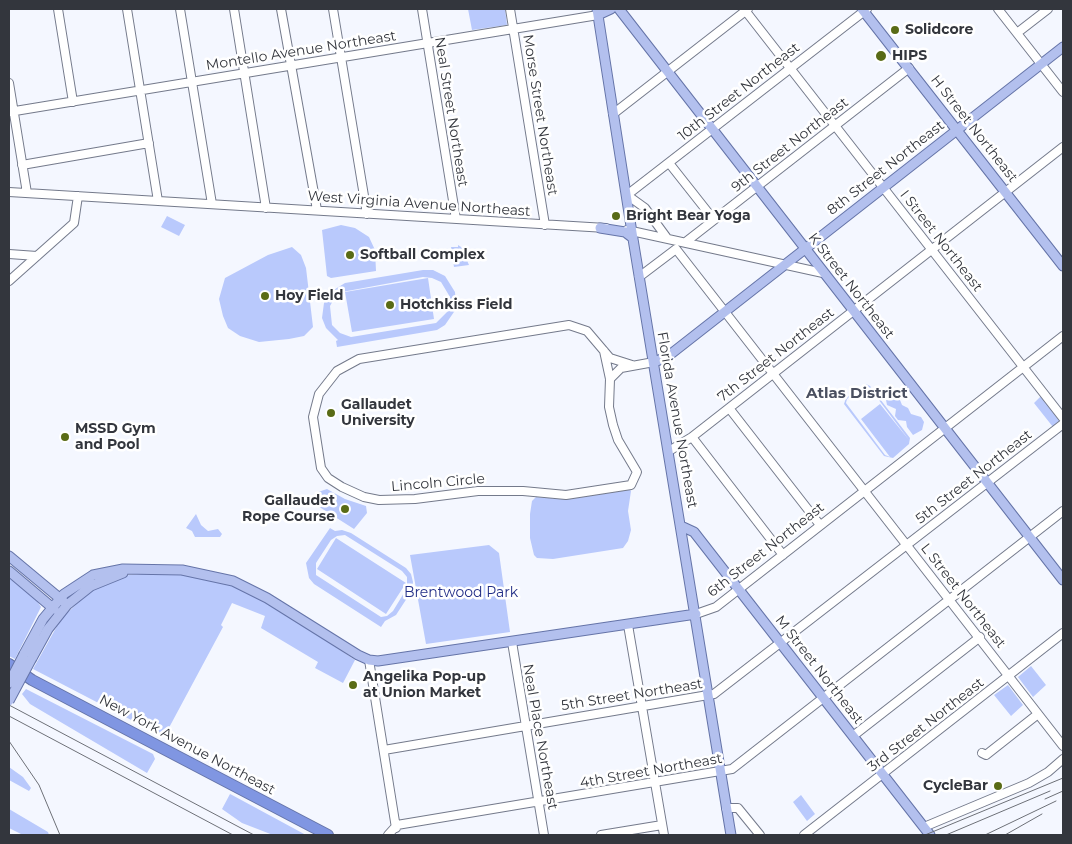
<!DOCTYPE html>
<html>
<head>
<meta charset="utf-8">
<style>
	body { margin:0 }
	#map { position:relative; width:1072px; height:844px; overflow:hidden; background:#f4f7ff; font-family:Montserrat,sans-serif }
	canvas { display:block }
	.frame { position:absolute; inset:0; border:10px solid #33363d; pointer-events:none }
</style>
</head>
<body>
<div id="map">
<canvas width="1072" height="844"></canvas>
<div class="frame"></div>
</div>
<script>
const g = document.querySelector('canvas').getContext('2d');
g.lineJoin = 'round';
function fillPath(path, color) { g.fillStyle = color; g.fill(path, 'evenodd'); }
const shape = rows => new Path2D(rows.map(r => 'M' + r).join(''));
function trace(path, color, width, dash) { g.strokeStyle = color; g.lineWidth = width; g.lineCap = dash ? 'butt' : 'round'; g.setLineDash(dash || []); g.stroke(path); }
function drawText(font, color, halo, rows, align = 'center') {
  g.font = font + ' Montserrat,sans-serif'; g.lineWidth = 5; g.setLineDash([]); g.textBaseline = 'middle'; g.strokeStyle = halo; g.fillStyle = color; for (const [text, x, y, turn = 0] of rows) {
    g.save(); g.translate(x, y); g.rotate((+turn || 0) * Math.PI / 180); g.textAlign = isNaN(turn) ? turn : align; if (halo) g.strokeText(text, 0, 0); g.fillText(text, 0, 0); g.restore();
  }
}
fillPath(shape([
	[468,9,505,9,507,25,472,30],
	[167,216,185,225,179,236,161,227],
	[341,225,355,228,369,237,375,250,376,271,331,278,327,276,322,230],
	[458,245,461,247,469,265,454,267,451,247,458,247],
	[292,247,301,255,306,268,313,327,304,336,289,339,259,342,240,336,228,328,223,316,219,299,225,278,268,255],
	[423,270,433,270,445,276,455,292,456,309,445,325,437,330,337,347,336,341,338,340,326,328,322,318,324,303,332,291,345,283],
	[423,277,432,278,441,282,450,297,448,311,436,323,351,337,340,333,332,325,330,306,335,297,342,292],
	[428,278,434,319,352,332,345,292],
	[866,384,870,386,910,438,909,444,893,458,884,456,844,404,846,398],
	[863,386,869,387,909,440,880,404,861,419,890,457,885,455,846,403,847,399],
	[899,389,898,395,902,405,908,408,911,414,921,417,924,422,922,430,913,435,907,427,906,421,898,420,895,416,896,409,887,405,886,400],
	[1041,396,1060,420,1053,427,1034,403],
	[327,489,345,499,366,506,367,513,354,529,310,501,318,492],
	[629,489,631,491,628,511,631,530,628,541,623,548,553,559,537,558,534,555,530,538,530,514,532,501,536,497,565,499],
	[196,514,201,525,208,531,218,529,222,534,220,537,195,537,192,531,186,528],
	[330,528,335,531,342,530,351,533,406,568,411,574,413,582,411,592,396,615,385,621,381,627,314,584,309,578,306,563],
	[345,535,402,571,407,577,407,588,393,611,387,616,381,617,316,575,316,563,331,540,337,536],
	[336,538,406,583,386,614,317,569],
	[489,545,499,553,510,632,426,644,410,555],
	[166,572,192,574,224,581,266,600,355,660,343,683,315,668,318,662,261,628,265,616,232,603,221,625,223,627,164,737,33,669,61,619,88,593,106,583,129,575],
	[9,576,37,601,41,607,15,659,9,656],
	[1031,666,1046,685,1033,697,1018,677],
	[1008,685,1023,705,1011,716,994,695],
	[26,689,153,754,155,759,147,773,30,704,22,694],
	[9,767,23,777,31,788,29,791,9,780],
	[230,794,232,795,306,835,273,835,242,823,222,809],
	[801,795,815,814,807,821,793,802],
	[9,809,48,832,49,835,23,835,9,828]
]), '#b9c9fc');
const minor = shape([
	[58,9,73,102],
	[127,9,158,201],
	[180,9,212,204],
	[234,9,266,208],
	[281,9,317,210],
	[333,9,367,214],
	[422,9,456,219],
	[510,9,545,225],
	[744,9,1063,418],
	[998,9,1063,92],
	[1017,33,1048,9],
	[9,83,27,193],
	[9,112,598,15],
	[613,114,748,9],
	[669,163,714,220],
	[22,165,149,143],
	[9,192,606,228],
	[627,230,823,273],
	[667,238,645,208,627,195,867,9],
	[687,241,909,68],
	[9,254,37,256],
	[639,277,676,249,1063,746],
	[9,281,74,223,78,196],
	[604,351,610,379,609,407,613,425,618,440,637,472,631,485,566,495,523,491,478,491,415,499,379,500,364,497,342,487,328,478,321,468,313,417,319,394,337,371,359,359,569,325,587,331,610,358,632,365],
	[610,379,621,368,654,362],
	[729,408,820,525],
	[692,437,783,555],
	[669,451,692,437,1063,147],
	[696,614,716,607,1063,336],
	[628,625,664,835],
	[512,642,544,835],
	[369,660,396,828],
	[853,736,980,637],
	[384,750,714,694,1063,424],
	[982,753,986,755,1038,714],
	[726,808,738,808,760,835],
	[924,827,1029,783,1048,772,1063,759],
	[388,835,397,825,732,769,1063,511],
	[601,835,662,825],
	[804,835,1063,633]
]);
const major = shape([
	[597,9,633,239,731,835],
	[619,9,1063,580],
	[862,9,1063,266],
	[598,15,611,9],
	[600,228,625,232,633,238],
	[654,362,667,357,1063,47],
	[681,526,694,532,930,835],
	[9,556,63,601],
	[9,571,54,609],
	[24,654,43,619,64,594,93,575,123,569,182,570,233,581,267,598,358,655,369,660,378,661,696,614],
	[32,658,48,629,67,605,91,586,123,573]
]);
const highway = shape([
	[9,664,32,680,328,835]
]);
trace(minor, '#747a8b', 10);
trace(major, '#6574a8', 11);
trace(highway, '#6574a8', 12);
trace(minor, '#fff', 8);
trace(major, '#b3c0ee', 9);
trace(highway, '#8096e2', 10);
trace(shape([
	[9,705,254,835],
	[9,716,233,835],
	[9,741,39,785,60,835],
	[1045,799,1063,791],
	[925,835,1063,778],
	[946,835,1050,791],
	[985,835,1056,801],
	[1005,835,1042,814]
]), '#6d7077', 1);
const majorBridge = shape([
	[9,683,24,654],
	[9,701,32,658]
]);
trace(majorBridge, '#6574a8', 11, []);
trace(majorBridge, '#b3c0ee', 9);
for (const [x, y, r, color] of [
	[895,30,5,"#596b16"],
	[881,56,6,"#596b16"],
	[616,216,5,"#596b16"],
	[350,255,5,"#596b16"],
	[265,296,5,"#596b16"],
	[390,305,5,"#596b16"],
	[331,413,5,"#596b16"],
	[65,437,5,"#596b16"],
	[345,509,5,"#596b16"],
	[353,685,5,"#596b16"],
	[998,786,5,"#596b16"]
]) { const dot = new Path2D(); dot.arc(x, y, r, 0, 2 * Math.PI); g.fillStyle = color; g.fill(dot); trace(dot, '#fff', 2); }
drawText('bold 14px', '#33363d', '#fff', [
	["Solidcore",905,30],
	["HIPS",892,56],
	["Bright Bear Yoga",626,216],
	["Softball Complex",360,255],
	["Hoy Field",275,296],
	["Hotchkiss Field",400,305],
	["Gallaudet",341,405],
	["University",341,421],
	["MSSD Gym",75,429],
	["and Pool",75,445],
	["Gallaudet",335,501,"right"],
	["Rope Course",335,517,"right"],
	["Angelika Pop-up",363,677],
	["at Union Market",363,693],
	["CycleBar",988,786,"right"]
], 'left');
drawText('14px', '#33363d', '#fff', [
	["Montello Avenue Northeast",301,51,-9],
	["10th Street Northeast",739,92,-38],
	["Neal Street Northeast",451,112,81],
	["Morse Street Northeast",540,115,81],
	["H Street Northeast",974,129,52],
	["9th Street Northeast",790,145,-38],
	["8th Street Northeast",886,168,-38],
	["West Virginia Avenue Northeast",419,204,4],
	["I Street Northeast",941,241,52],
	["K Street Northeast",851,286,52],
	["7th Street Northeast",776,355,-38],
	["Florida Avenue Northeast",677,420,80],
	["5th Street Northeast",974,477,-38],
	["Lincoln Circle",438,483,-5],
	["6th Street Northeast",766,550,-38],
	["L Street Northeast",963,596,52],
	["M Street Northeast",819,670,52],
	["5th Street Northeast",632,695,-9],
	["3rd Street Northeast",926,725,-38],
	["Neal Place Northeast",540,737,80],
	["New York Avenue Northeast",187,745,28],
	["4th Street Northeast",651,771,-10]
]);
drawText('14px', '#222e87', '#fff', [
	["Brentwood Park",461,593]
]);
drawText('bold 15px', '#4a4f5f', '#fff', [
	["Atlas District",857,394]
]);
</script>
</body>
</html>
